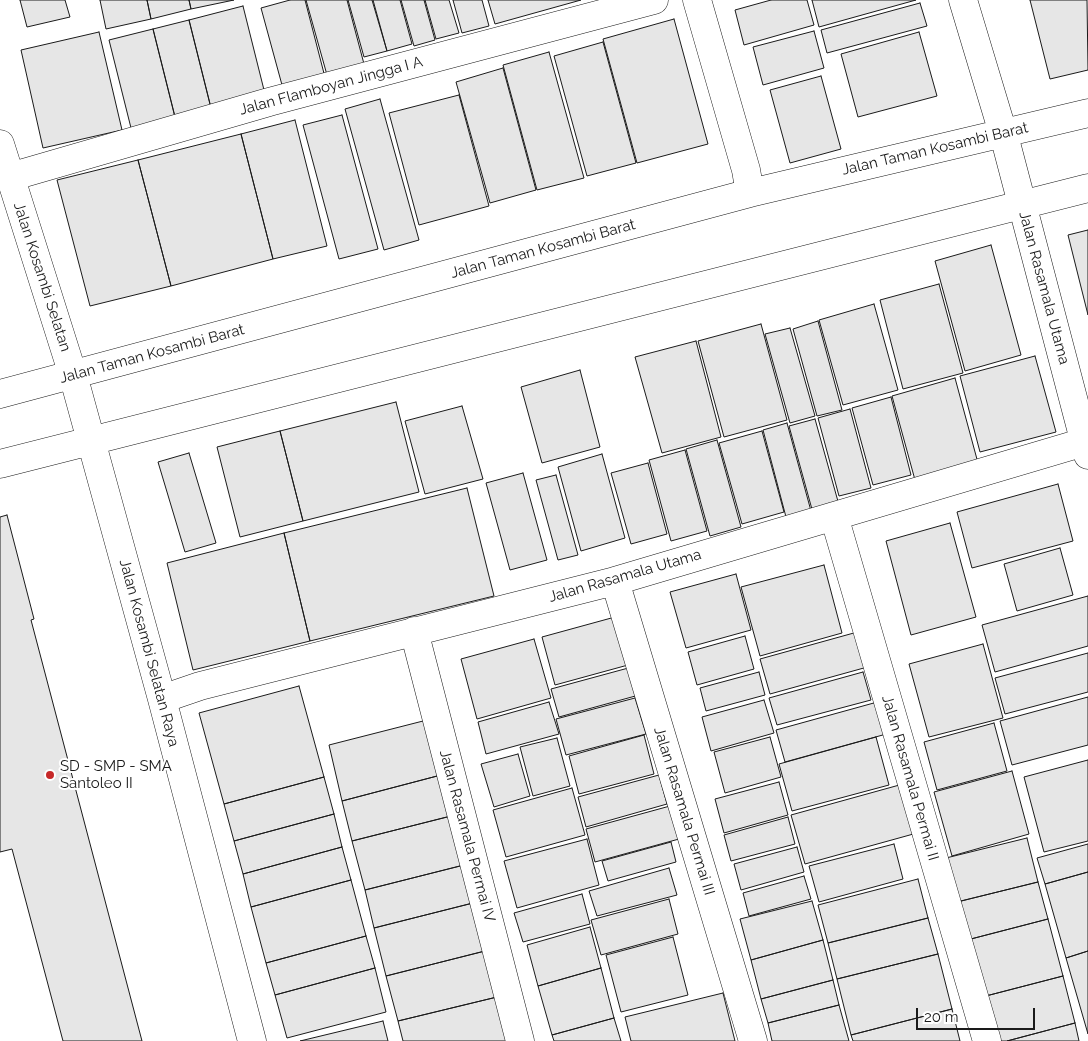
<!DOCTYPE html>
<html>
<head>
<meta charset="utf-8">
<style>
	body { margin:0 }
	#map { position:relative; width:1088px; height:1041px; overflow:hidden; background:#fff; font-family:Raleway,sans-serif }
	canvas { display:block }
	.scale { position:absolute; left:916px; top:1008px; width:119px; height:22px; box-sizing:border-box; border:2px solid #1a1a1a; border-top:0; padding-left:6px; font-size:15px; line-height:18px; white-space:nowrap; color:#1a1a1a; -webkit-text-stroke:4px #fff; paint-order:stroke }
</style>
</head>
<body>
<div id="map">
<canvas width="1088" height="1041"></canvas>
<div class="scale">20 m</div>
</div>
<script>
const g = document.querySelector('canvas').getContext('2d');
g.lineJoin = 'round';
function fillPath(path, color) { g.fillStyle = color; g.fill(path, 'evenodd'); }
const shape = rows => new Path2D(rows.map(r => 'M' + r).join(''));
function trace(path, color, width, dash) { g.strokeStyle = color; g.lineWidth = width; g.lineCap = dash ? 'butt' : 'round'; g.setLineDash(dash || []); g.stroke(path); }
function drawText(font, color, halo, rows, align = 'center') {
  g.font = font + ' Raleway,sans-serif'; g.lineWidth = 4; g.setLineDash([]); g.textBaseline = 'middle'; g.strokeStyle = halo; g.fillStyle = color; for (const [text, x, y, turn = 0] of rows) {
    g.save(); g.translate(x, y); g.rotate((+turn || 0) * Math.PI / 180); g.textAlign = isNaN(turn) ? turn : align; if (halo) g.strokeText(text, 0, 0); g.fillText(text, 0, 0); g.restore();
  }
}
const building = shape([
	[20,0,65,0,70,17,27,27,20,0],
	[100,0,147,0,151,19,106,29,100,0],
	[147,0,189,0,191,9,151,19,147,0],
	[189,0,234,0,191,9,189,0],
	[290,0,305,0,327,85,285,96,261,8,290,0],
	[306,0,347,0,364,64,327,75,306,0],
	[348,0,372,0,387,51,364,57,348,0],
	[373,0,400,0,412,44,387,51,373,0],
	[401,0,424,0,435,40,414,46,401,0],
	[425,0,449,0,459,33,436,39,425,0],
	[453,0,482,0,489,26,462,33,453,0],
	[488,0,581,0,495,24,488,0],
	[771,0,807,0,814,25,744,45,735,10,771,0],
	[812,0,916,0,819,27,812,0],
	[1030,0,1087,0,1088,70,1050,79,1030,0],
	[920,3,927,26,827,53,821,30,920,3],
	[243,6,266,98,212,112,189,20,243,6],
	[674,19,708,144,637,163,603,39,674,19],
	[189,20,212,112,176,121,153,29,189,20],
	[153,29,176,121,132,132,109,40,153,29],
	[814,31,824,68,763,85,753,47,814,31],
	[99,32,122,130,43,148,21,50,99,32],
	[919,32,937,96,858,117,841,54,919,32],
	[603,42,636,163,587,176,554,56,603,42],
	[549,52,584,178,537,190,503,65,549,52],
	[503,68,536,190,490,203,456,82,503,68],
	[821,76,841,149,790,163,770,90,821,76],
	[459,95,489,206,419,225,389,113,459,95],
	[380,99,419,240,384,250,345,109,380,99],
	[342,115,378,249,339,259,303,125,342,115],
	[295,120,327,246,273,259,241,134,295,120],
	[241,134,273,259,171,286,138,160,241,134],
	[138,160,171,286,90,306,57,180,138,160],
	[1088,230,1088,315,1068,235,1088,230],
	[991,245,1021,355,965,371,935,261,991,245],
	[939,284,963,373,903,389,880,300,939,284],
	[874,304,898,390,843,405,819,320,874,304],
	[818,321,842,410,817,416,793,329,818,321],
	[761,324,787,420,724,437,698,341,761,324],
	[790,328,815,416,790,423,765,334,790,328],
	[696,341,721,437,662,453,635,357,696,341],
	[1035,356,1056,432,980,452,960,376,1035,356],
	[580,370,600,447,542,463,521,387,580,370],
	[955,378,978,463,915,480,892,396,955,378],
	[891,397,911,475,873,485,852,408,891,397],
	[396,402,419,492,303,521,280,431,396,402],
	[462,406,483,479,425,494,405,421,462,406],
	[850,409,871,488,839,496,818,418,850,409],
	[815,419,839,505,813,513,789,426,815,419],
	[787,423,811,511,786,517,763,430,787,423],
	[280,431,303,521,240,537,217,447,280,431],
	[762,431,784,512,742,524,719,443,762,431],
	[717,440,741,527,710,536,686,449,717,440],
	[685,450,707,531,671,541,649,460,685,450],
	[189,453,216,543,185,552,158,462,189,453],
	[602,454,625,538,581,551,558,467,602,454],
	[648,463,667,534,631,544,611,473,648,463],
	[523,473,547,560,510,570,486,483,523,473],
	[556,475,578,555,558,560,536,480,556,475],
	[1058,484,1073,541,972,568,957,512,1058,484],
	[467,488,494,596,310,641,284,533,467,488],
	[7,515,34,619,31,620,142,1041,63,1041,12,849,0,852,0,517,7,515],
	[950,523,976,617,911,635,886,541,950,523],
	[284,533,310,641,193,670,167,563,284,533],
	[1060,548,1073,595,1017,611,1004,564,1060,548],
	[824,565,842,633,760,656,741,587,824,565],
	[736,574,751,630,686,648,670,592,736,574],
	[1088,596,1088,646,995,672,982,625,1088,596],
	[615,617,628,665,555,685,542,637,615,617],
	[861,631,871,666,770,694,760,659,861,631],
	[745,636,754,669,697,685,688,652,745,636],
	[534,639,551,698,477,719,461,659,534,639],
	[983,644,1003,718,929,737,909,664,983,644],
	[1088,653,1088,692,1005,714,995,678,1088,653],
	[632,667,639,695,559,717,551,689,632,667],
	[759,672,765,695,706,711,700,688,759,672],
	[863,672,871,700,777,725,769,698,863,672],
	[299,686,324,777,224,804,199,713,299,686],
	[1088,697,1088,745,1012,765,1000,721,1088,697],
	[635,698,646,734,566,755,556,719,635,698],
	[764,700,774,733,711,751,702,717,764,700],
	[881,701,890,733,785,762,776,730,881,701],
	[549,702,559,734,486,754,478,722,549,702],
	[427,720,441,775,342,801,329,745,427,720],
	[994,723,1007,771,937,790,924,742,994,723],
	[644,735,654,774,579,794,569,756,644,735],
	[770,737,781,777,725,793,714,752,770,737],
	[876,737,889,785,792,811,779,764,876,737],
	[557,738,570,786,533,796,520,747,557,738],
	[518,754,530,796,494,807,481,764,518,754],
	[1088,760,1088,841,1044,852,1024,777,1088,760],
	[1012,771,1029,834,952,856,934,792,1012,771],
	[441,775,451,816,352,841,342,801,441,775],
	[659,775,667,804,586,827,578,797,659,775],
	[324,777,334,814,234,841,224,804,324,777],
	[779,782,788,815,724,833,715,799,779,782],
	[903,784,917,833,805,864,791,815,903,784],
	[572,788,585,835,506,857,493,810,572,788],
	[670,806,679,839,595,862,586,829,670,806],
	[334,814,342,847,243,874,234,841,334,814],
	[451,816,464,865,365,890,352,841,451,816],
	[788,817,795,844,731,861,724,835,788,817],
	[1027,838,1038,882,957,902,946,858,1027,838],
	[587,839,599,885,517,908,504,861,587,839],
	[671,842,676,862,608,881,602,861,671,842],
	[894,844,903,879,819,902,809,866,894,844],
	[1088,844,1088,872,1045,884,1037,858,1088,844],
	[342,847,351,880,251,907,243,874,342,847],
	[797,847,804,872,741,890,734,864,797,847],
	[464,865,473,903,374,928,365,890,464,865],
	[669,868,677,895,597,916,589,891,669,868],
	[1088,872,1088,951,1066,958,1045,884,1088,872],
	[804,876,811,899,749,916,743,893,804,876],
	[918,879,928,918,828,943,818,905,918,879],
	[351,880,366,936,266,963,251,907,351,880],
	[1038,882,1048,919,967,940,957,902,1038,882],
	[582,894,590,924,523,942,514,913,582,894],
	[669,899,678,934,601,955,591,920,669,899],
	[812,901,823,940,751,960,740,919,812,901],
	[473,903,485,951,386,976,374,928,473,903],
	[928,918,938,954,837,979,828,943,928,918],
	[1048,919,1063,976,982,997,967,940,1048,919],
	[590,927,601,968,538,986,527,945,590,927],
	[366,936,375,968,275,995,266,963,366,936],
	[673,937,688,995,621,1012,606,955,673,937],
	[823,940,833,980,761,999,751,960,823,940],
	[485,951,497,997,398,1021,386,976,485,951],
	[1088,951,1088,1034,1066,958,1088,951],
	[938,954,952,1009,851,1035,837,979,938,954],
	[375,968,386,1012,287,1038,275,995,375,968],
	[601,968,614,1018,552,1035,538,986,601,968],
	[1063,976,1075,1023,1007,1041,993,1041,982,997,1063,976],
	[833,980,839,1005,768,1023,761,999,833,980],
	[723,993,735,1041,631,1041,625,1017,723,993],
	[497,997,508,1041,403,1041,398,1021,497,997],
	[839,1005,849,1041,772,1041,768,1023,839,1005],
	[952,1009,960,1041,853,1041,851,1035,952,1009],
	[614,1018,621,1041,554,1041,552,1035,614,1018],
	[383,1021,388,1041,300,1041,383,1021],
	[1075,1023,1079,1041,1007,1041,1075,1023]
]);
fillPath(building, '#e6e6e6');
trace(building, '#1a1a1a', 1);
const minor = shape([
	[697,0,746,170,750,193],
	[963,0,1006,143,1088,455],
	[0,144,73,375,162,699,252,1041],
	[10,177,269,102,654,0],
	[0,394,750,193,1088,113],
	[0,464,1088,188],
	[834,516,987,1041],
	[615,581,753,1041],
	[414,631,520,1041],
	[162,699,200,686,615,581,1088,441]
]);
trace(minor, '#1a1a1a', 29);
trace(minor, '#fff', 28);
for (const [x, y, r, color] of [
	[50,775,5,"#c62828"]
]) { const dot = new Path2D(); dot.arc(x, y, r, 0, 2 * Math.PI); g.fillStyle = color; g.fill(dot); trace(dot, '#fff', 2); }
drawText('15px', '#1a1a1a', '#fff', [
	["Jalan Flamboyan Jingga I A",331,86,-15],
	["Jalan Taman Kosambi Barat",935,149,-13],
	["Jalan Taman Kosambi Barat",543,249,-15],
	["Jalan Kosambi Selatan",42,277,72],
	["Jalan Rasamala Utama",1044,288,75],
	["Jalan Taman Kosambi Barat",152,354,-15],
	["Jalan Rasamala Utama",625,576,-16],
	["Jalan Kosambi Selatan Raya",149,653,75],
	["Jalan Rasamala Permai II",910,778,74],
	["Jalan Rasamala Permai III",684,811,73],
	["Jalan Rasamala Permai IV",467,836,75]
]);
drawText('15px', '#1a1a1a', '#fff', [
	["SD - SMP - SMA",60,766],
	["Santoleo II",60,783]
], 'left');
</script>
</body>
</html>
